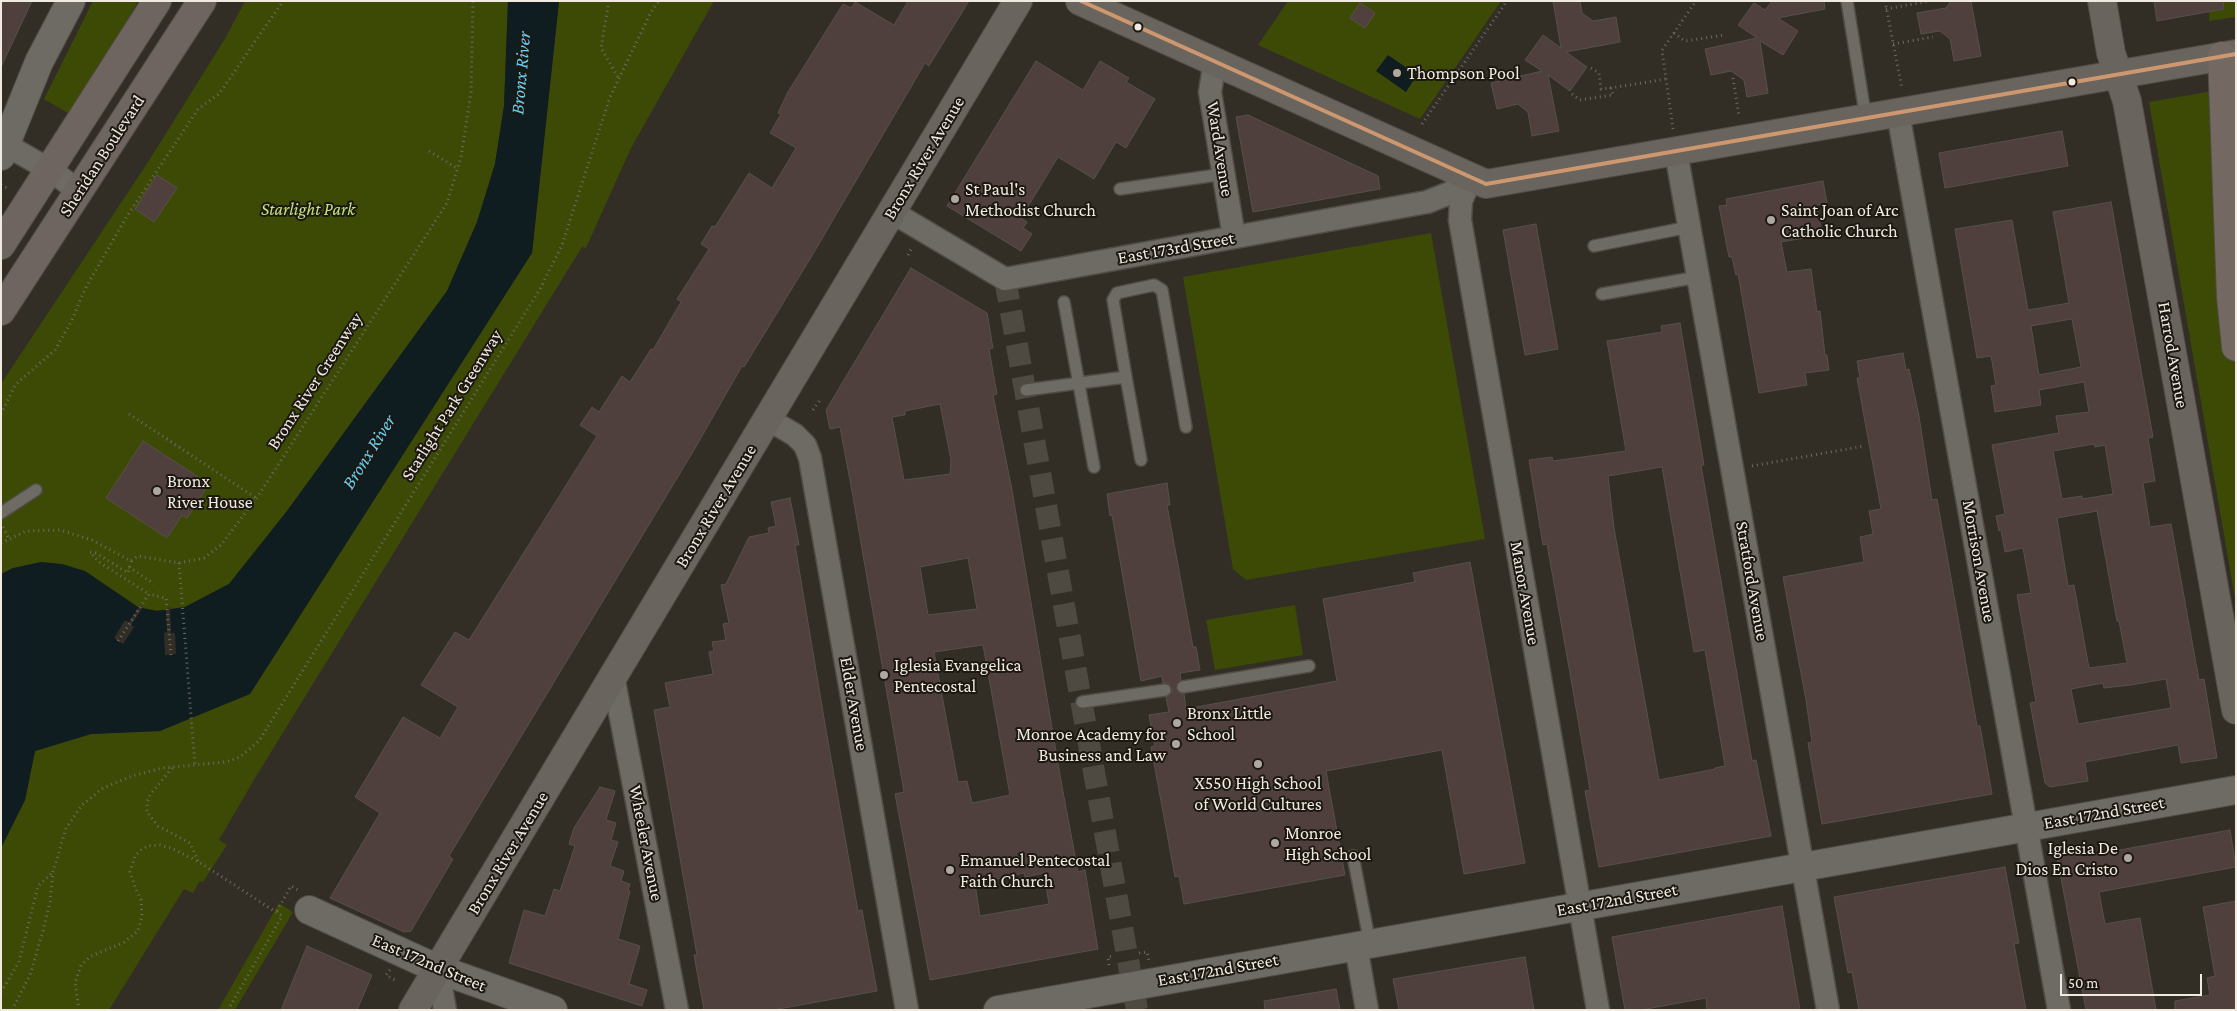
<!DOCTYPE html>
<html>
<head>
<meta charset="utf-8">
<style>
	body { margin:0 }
	#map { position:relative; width:2237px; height:1011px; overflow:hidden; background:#322e26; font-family:"Crimson Pro",serif }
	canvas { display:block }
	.frame { position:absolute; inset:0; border:2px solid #f0eae1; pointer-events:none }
	.scale { position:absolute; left:2060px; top:974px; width:142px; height:22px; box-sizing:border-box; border:2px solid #f0eae1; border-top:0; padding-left:6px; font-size:15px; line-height:18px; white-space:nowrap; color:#f0eae1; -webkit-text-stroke:4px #1c1811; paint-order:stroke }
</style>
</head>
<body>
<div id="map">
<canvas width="2237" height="1011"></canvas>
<div class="frame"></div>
<div class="scale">50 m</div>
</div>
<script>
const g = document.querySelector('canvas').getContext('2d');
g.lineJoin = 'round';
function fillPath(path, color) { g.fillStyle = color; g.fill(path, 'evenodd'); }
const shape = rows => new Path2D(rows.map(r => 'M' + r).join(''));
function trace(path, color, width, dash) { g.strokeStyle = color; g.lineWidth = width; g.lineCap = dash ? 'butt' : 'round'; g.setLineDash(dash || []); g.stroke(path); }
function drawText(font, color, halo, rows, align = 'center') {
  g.font = font + ' "Crimson Pro",serif'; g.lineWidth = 4; g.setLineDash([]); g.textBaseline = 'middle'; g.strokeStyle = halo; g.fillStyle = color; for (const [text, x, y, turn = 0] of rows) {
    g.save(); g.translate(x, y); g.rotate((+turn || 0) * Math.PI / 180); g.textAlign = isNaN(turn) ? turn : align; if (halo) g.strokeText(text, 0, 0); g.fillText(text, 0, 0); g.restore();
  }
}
fillPath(shape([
	[93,1,138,1,73,116,44,99],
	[245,1,508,1,504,106,495,164,477,222,447,291,287,511,229,584,185,607,170,610,171,633,165,611,142,609,13,568,1,574,1,384,150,159,226,37],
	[559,1,714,1,631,148,586,248,582,247,255,778,219,840,227,845,203,882,200,881,193,893,184,889,109,1010,1,1010,1,848,25,800,35,751,91,734,160,731,532,253],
	[1288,1,1501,1,1420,119,1258,45],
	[2210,1,2236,1,2236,17,2209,21],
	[2236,87,2236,604,2149,102],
	[1431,233,1485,539,1246,580,1233,569,1183,277],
	[1295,605,1303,655,1215,670,1206,620],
	[279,903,293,912,235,1010,218,1010]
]), '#3c4a06');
fillPath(shape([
	[508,1,559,1,532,253,250,694,160,731,91,734,35,751,25,800,1,848,1,574,13,568,41,562,62,564,85,571,138,607,156,611,185,607,229,584,287,511,447,291,477,222,495,164,504,106],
	[1388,55,1417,75,1406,92,1376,71]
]), '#0f1c20');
fillPath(shape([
	[140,605,143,607,131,625,134,627,123,644,114,638,125,620,129,622],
	[170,607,171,633,175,633,176,654,165,655,164,633,167,632,166,609]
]), '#322e26');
const building = shape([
	[1,1,32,1,1,67,1,1],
	[908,1,969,1,929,66,925,63,813,254,744,367,742,366,694,450,449,856,453,859,411,931,404,932,330,898,380,813,355,797,403,717,440,738,458,707,421,685,455,632,469,640,597,436,580,425,592,407,599,412,622,376,630,382,651,349,653,350,681,302,677,299,709,249,701,244,712,226,715,227,749,173,772,188,796,148,770,133,781,114,778,113,788,92,843,4,851,8,855,2,894,25,908,1],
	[1553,1,1580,1,1582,13,1593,21,1616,17,1620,42,1566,52,1587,67,1570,91,1548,75,1559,131,1532,136,1528,112,1518,104,1497,109,1491,83,1542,71,1525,60,1543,35,1561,48,1553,1],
	[1772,1,1824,1,1825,9,1778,18,1798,31,1783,55,1760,41,1768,93,1747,97,1744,80,1731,71,1711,75,1705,49,1757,38,1738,25,1754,3,1765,10,1772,1],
	[1951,1,1971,1,1981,56,1954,61,1950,39,1940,31,1921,34,1917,13,1946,8,1951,1],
	[2154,1,2223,1,2224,9,2157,21,2154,1],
	[1360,3,1375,13,1365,28,1350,18,1360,3],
	[1036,61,1083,90,1100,61,1129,78,1126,82,1155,99,1126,148,1116,142,1094,179,1058,157,1021,218,1027,222,1023,228,1032,234,1021,251,947,206,1036,61],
	[1248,115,1378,176,1380,189,1253,212,1236,117,1248,115],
	[2062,131,2068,166,1945,188,1939,153,2062,131],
	[157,175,177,188,154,222,135,209,157,175],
	[1823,181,1827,203,1817,205,1822,235,1781,242,1787,272,1811,269,1817,312,1820,311,1825,355,1827,355,1829,370,1805,373,1807,385,1759,393,1738,274,1736,275,1732,257,1729,257,1719,206,1727,205,1726,199,1823,181],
	[2111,202,2153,437,2148,438,2155,481,2143,483,2150,527,2171,524,2199,680,2204,679,2217,758,2181,763,2178,745,2145,751,2085,762,2088,781,2050,787,2045,783,2030,703,2036,702,2017,595,2031,593,2023,548,2005,552,2001,530,1999,531,1996,516,2005,514,1992,445,2059,433,2056,416,2089,412,2084,382,2039,390,2041,405,1995,412,1991,386,1996,385,1991,356,1977,358,1955,229,2012,220,2028,310,2069,303,2053,212,2111,202],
	[2072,319,2081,367,2039,375,2031,326,2072,319],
	[2094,444,2095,447,2105,445,2113,494,2082,499,2082,496,2062,499,2053,451,2094,444],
	[2097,511,2117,621,2119,621,2127,663,2089,668,2074,585,2068,586,2057,518,2097,511],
	[2166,679,2171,708,2078,724,2071,689,2103,683,2104,688,2131,685,2166,679],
	[1536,224,1558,349,1525,355,1503,230,1536,224],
	[911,268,987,313,993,348,989,349,997,394,993,395,1012,490,1061,781,1078,872,1085,870,1098,949,930,980,895,794,904,792,852,491,840,427,830,429,826,410,911,268],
	[940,404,951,460,950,474,904,480,892,417,905,415,905,411,940,404],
	[968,558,977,609,928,615,920,567,968,558],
	[983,645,1010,795,972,803,967,781,958,782,934,652,983,645],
	[1024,873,1025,877,1044,873,1049,904,980,916,975,884,1024,873],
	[1680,323,1704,465,1701,465,1752,761,1756,760,1771,836,1599,867,1585,791,1590,790,1570,673,1547,544,1543,545,1529,460,1552,457,1553,461,1626,451,1607,341,1662,332,1661,326,1680,323],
	[1662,467,1694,652,1705,650,1725,766,1715,768,1715,769,1659,780,1614,528,1608,476,1662,467],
	[1903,353,1906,370,1909,369,1919,416,1932,500,1937,499,1977,726,1980,726,1992,794,1822,824,1808,743,1812,742,1806,700,1783,577,1864,562,1860,537,1873,534,1869,511,1881,509,1857,378,1860,378,1857,361,1903,353],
	[143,441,209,484,187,518,182,515,167,538,106,498,143,441],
	[1167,483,1170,505,1167,505,1193,647,1196,647,1200,670,1180,673,1181,680,1176,685,1178,692,1184,694,1186,709,1337,681,1323,599,1415,582,1413,573,1470,562,1525,863,1464,874,1442,750,1326,771,1345,875,1184,904,1179,876,1175,877,1151,747,1155,746,1149,715,1169,712,1166,697,1172,693,1172,688,1168,683,1163,683,1162,676,1141,681,1112,515,1110,516,1107,494,1167,483],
	[790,498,799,545,795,545,826,730,858,911,862,910,877,991,773,1010,704,1010,694,955,697,955,654,710,670,707,665,683,713,674,709,652,714,651,712,642,726,640,723,624,729,623,721,585,726,584,749,537,769,533,768,528,776,526,771,502,790,498],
	[600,787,615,791,606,820,616,823,611,840,618,842,610,866,624,871,621,881,630,884,628,890,630,891,618,939,640,946,629,984,647,990,642,1006,509,963,524,910,545,916,554,889,560,891,575,846,569,844,574,828,600,787],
	[2230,830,2236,867,2099,892,2105,924,2140,918,2156,1010,2086,1010,2057,857,2092,851,2092,855,2230,830],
	[2005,867,2019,943,2014,944,2026,1010,1859,1010,1852,972,1848,973,1834,897,2005,867],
	[2236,901,2236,1010,2175,1010,2175,1001,2210,995,2207,978,2215,976,2203,907,2236,901],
	[1782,906,1800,1010,1707,1010,1706,998,1641,1010,1625,1010,1612,937,1782,906],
	[307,946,372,975,357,1010,281,1010,307,946],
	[1525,957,1534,1010,1399,1010,1393,979,1525,957],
	[1336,989,1340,1010,1265,1010,1264,1001,1336,989]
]);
fillPath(building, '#50403d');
trace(building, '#56504c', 1);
trace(shape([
	[1005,279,1137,1010]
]), '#4e4a42', 22, [22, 11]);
const service = shape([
	[1847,1,1866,119],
	[1120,189,1224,174],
	[1594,246,1689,227],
	[1602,294,1698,277],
	[1064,302,1094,467],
	[1126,377,1141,460],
	[1026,390,1126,377,1113,300,1117,293,1154,285,1162,290,1186,427],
	[1,513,36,490],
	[1183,687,1309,666],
	[1082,702,1165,690],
	[1353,856,1370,944]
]);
const minor = shape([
	[1215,61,1210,92,1234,237],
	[1898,113,2059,1010],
	[1,142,50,170,79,191],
	[1676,152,1828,1010],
	[1471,178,1461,201,1460,220,1598,1010],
	[892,212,1005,279,1427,202,1450,193,1471,178],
	[768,419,795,435,805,445,810,458,907,1010],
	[613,676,677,1010],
	[1356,946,1367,1010],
	[438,969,445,1010]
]);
const tertiary = shape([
	[1,156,39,62,71,1],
	[309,910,438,969,553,1010],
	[998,1010,2236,790]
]);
const secondary = shape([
	[1080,1,1486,184,2236,54],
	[2102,1,2111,53,2127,101,2236,710],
	[413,1010,1018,1]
]);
const primary = shape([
	[1,245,157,1],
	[1,311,202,1]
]);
const motorway = shape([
	[2222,56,2231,297,2236,347]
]);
trace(service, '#514c46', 14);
trace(minor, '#514c46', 25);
trace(tertiary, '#514c46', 30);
trace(secondary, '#514c46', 30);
trace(primary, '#514c46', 30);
trace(motorway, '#514c46', 30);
trace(shape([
	[609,1,601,48,619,79],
	[1885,1,1902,89],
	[1886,9,1929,1],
	[1674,33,1685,41,1725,35],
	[1893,44,1933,37],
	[1591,68,1599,73,1601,89,1611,88],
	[1733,78,1739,116],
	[1572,94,1580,100,1613,95,1611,88,1666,79],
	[1422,124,1507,1],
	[1673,129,1662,50,1696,1],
	[429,151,458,169],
	[1,185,9,189],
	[908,255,912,247],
	[813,410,820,400],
	[1,414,15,385,55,350,71,322,85,289,127,216,198,109,219,94,283,1],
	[129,414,256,498],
	[1752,466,1864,446],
	[3,527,9,539],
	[1,543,26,531,60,530,92,540,131,561,138,556,179,563,204,558,221,545,260,493,447,203,461,157,471,92,473,1],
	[131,561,128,573,96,553,90,552,99,562,149,594],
	[179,563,195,766],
	[129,567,154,584],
	[118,641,149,594,166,598,171,655],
	[172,768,150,795,147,803,147,812,158,826,190,843,198,861],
	[277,911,291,886,298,890],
	[1139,953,1147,952,1149,961],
	[1109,965,1108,957,1114,956],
	[390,970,386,975,397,981],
	[1,992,19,962,38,886,52,873],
	[12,1010,30,975,43,931,50,902,53,872,66,828,82,805,103,788,132,776,162,768,226,762,240,757,259,741,540,289,562,245,610,97,651,12,659,1],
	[79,1010,75,983,81,965,91,956,123,943,138,931,142,916,141,900,135,887,130,872,135,856,141,850,148,846,160,845,171,848,199,862,282,916,228,1010],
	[472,1010,472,1009]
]), '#6e6a65', 3, [1, 4]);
trace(service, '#6e6b65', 11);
trace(minor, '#6e6b65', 22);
trace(tertiary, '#6e6b65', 28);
trace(secondary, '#69645d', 28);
trace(primary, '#6e6560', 28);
trace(motorway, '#736962', 28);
trace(shape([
	[1081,1,1486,184,2236,54]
]), '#cd976f', 4);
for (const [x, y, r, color] of [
	[1138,27,4.5,"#f0eae1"],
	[1397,73,5,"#aea8a0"],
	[2072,82,4.5,"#f0eae1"],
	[955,199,5,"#aea8a0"],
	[1771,220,5,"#aea8a0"],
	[157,491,5,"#aea8a0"],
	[884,675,5,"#aea8a0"],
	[1177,723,5,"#aea8a0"],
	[1176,744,5,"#aea8a0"],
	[1258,764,5,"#aea8a0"],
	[1275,843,5,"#aea8a0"],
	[2128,858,5,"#aea8a0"],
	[950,870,5,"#aea8a0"]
]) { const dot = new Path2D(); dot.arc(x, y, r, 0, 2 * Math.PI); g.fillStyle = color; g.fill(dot); trace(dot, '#1c1811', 2); }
drawText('18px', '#f0eae1', '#1c1811', [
	["Thompson Pool",1407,73],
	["St Paul's",965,189],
	["Methodist Church",965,210],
	["Saint Joan of Arc",1781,210],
	["Catholic Church",1781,231],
	["Bronx",167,481],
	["River House",167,502],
	["Iglesia Evangelica",894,665],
	["Pentecostal",894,686],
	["Bronx Little",1187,713],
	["School",1187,734],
	["Monroe Academy for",1166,734,"right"],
	["Business and Law",1166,755,"right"],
	["X550 High School",1258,783,"center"],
	["of World Cultures",1258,804,"center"],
	["Monroe",1285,833],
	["High School",1285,854],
	["Iglesia De",2118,848,"right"],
	["Dios En Cristo",2118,869,"right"],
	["Emanuel Pentecostal",960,860],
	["Faith Church",960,881]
], 'left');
drawText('18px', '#f0eae1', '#1c1811', [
	["Ward Avenue",1220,149,81],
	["Sheridan Boulevard",102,156,-57],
	["Bronx River Avenue",924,158,-59],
	["East 173rd Street",1176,248,-10],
	["Harrod Avenue",2173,355,80],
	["Bronx River Greenway",315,381,-57],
	["Starlight Park Greenway",452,405,-58],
	["Bronx River Avenue",716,506,-59],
	["Morrison Avenue",1979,561,80],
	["Stratford Avenue",1752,581,80],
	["Manor Avenue",1525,593,80],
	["Elder Avenue",854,704,80],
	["East 172nd Street",2104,813,-10],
	["Wheeler Avenue",646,843,79],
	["Bronx River Avenue",508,853,-59],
	["East 172nd Street",1617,900,-10],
	["East 172nd Street",429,963,23],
	["East 172nd Street",1218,970,-10]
]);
drawText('italic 18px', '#c6e578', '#1c1811', [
	["Starlight Park",308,209]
]);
drawText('italic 19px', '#64d0f6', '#1c1811', [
	["Bronx River",521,73,-85],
	["Bronx River",369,452,-58]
]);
</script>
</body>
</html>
